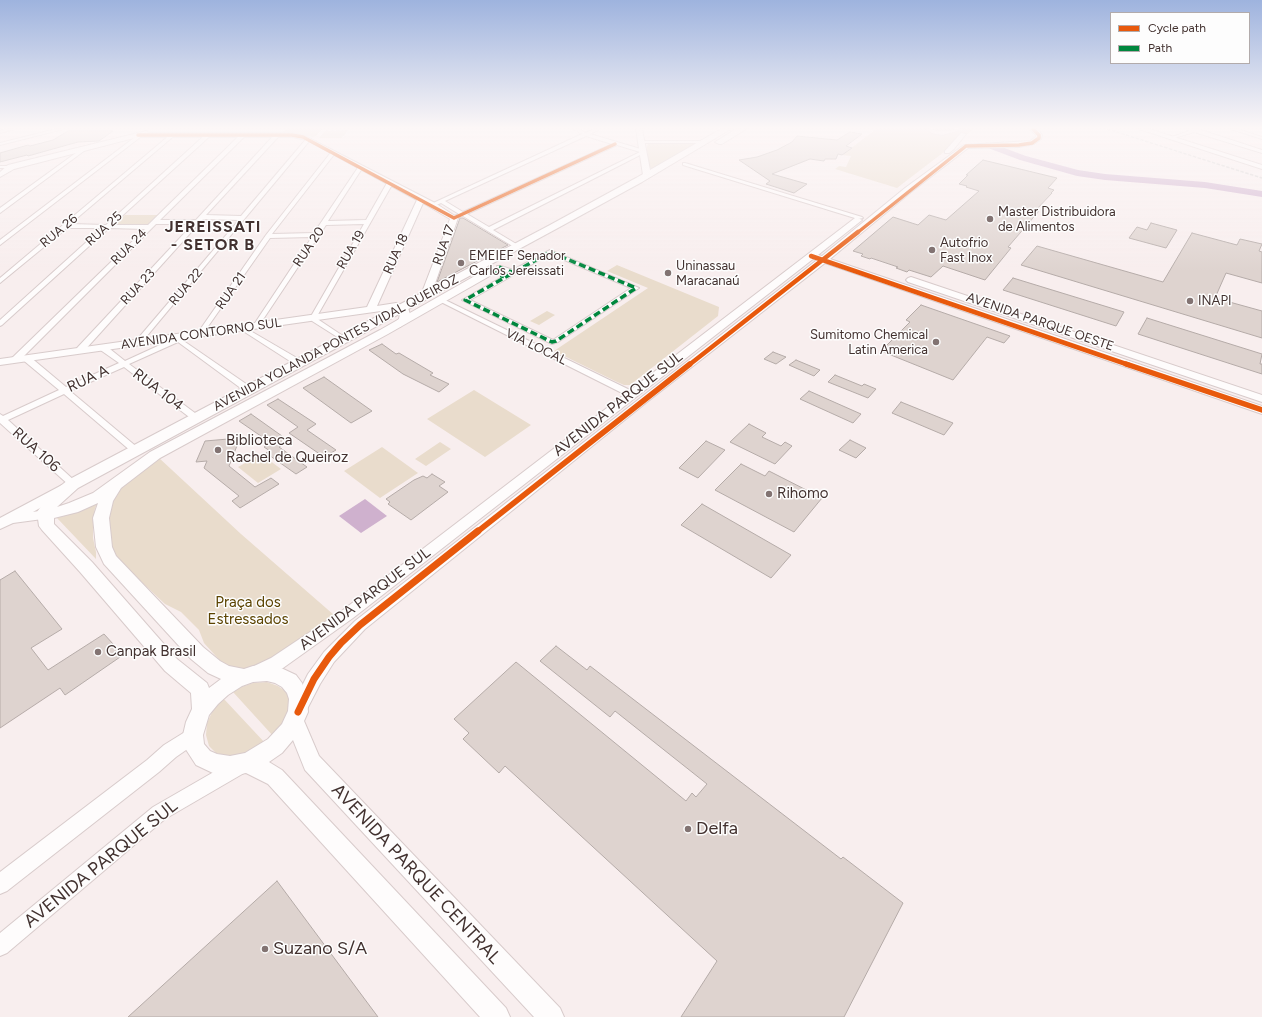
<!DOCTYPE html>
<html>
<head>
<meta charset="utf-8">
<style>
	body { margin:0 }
	#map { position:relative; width:1262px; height:1017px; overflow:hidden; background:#f8eeee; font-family:Figtree,sans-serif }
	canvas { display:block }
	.legend { position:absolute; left:1110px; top:12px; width:140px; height:52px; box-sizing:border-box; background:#fdfdfd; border:1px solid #b2abab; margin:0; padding:5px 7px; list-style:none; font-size:12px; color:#42312f }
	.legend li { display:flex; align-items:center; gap:8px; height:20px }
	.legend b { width:20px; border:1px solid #b2abab }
</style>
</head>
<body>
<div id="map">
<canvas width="1262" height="1017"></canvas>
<ul class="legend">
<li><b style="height:5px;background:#e8590c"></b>Cycle path</li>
<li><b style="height:5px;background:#00873e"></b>Path</li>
</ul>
</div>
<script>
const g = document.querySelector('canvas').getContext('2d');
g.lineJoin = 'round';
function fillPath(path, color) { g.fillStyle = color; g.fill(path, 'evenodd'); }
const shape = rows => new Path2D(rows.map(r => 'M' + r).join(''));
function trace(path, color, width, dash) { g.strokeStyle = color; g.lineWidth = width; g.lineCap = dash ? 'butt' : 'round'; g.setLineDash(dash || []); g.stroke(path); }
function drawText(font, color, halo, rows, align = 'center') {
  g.font = font + ' Figtree,sans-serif'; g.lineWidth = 3; g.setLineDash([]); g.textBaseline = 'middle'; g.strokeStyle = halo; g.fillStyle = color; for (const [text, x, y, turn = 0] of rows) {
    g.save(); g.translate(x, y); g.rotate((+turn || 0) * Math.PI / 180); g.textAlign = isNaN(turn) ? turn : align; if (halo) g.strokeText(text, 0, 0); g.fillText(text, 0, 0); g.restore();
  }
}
fillPath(shape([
	[287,129,322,129,315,137,279,134],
	[876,129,974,129,897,188,835,169,839,166,846,167,851,156,842,155],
	[348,130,342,138,319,138,325,131],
	[648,143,693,143,695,144,653,169,649,167,646,150],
	[125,215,158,215,147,225,113,225],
	[617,265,719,307,718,316,630,385,624,385,615,381,554,351,648,288,607,271],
	[547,311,555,315,539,325,530,321],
	[474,390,531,425,485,457,427,419],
	[440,442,451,449,426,466,415,459],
	[382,447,418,473,380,498,344,471],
	[261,454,281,469,258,483,238,467],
	[158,457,241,534,334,615,269,663,246,671,234,669,223,664,204,643,199,630,181,612,165,604,116,558,108,539,108,512,121,486],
	[100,499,95,508,93,524,93,538,96,552,96,559,57,518,71,514],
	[267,682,278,686,285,691,290,699,291,711,274,737,233,692,241,687,253,683],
	[223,698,266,744,239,756,227,756,216,753,209,746,206,735,207,723,213,710]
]), '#e9dccc');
fillPath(shape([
	[365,499,387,516,361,533,339,516]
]), '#cfb1ce');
fillPath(shape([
	[991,143,1026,156,1078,170,1105,174,1205,182,1262,191,1262,197,1205,188,1105,180,1077,176,1020,160,988,148,986,146,988,144,991,143]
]), '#cfb1ce');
const building = shape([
	[68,131,113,131,99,141,78,142,28,156,27,155,0,162,0,153,28,145,30,146,53,140,68,131],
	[850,132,862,134,846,146,852,148,842,155,838,154,836,159,825,159,824,161,810,159,772,174,807,184,794,193,766,184,770,181,739,160,757,157,777,150,792,142,797,136,837,140,850,132],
	[983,160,1057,178,1048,188,1054,190,1051,193,1052,193,1036,210,1039,211,1008,247,1011,248,985,280,943,266,931,277,909,270,907,272,896,268,898,267,871,258,870,259,861,256,863,254,853,251,893,217,918,225,929,215,946,220,979,191,966,187,967,186,959,184,968,175,966,175,983,160],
	[460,218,463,218,508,245,437,282,460,218],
	[1151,223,1177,230,1166,248,1129,238,1137,227,1147,230,1151,223],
	[1192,233,1237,245,1240,239,1262,244,1259,251,1262,252,1262,283,1226,273,1215,298,1262,311,1262,338,1021,265,1037,246,1163,282,1192,233],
	[1013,278,1124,312,1116,326,1003,290,1013,278],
	[921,305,1010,336,1004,343,987,337,953,380,881,351,910,322,906,320,921,305],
	[1147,318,1262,354,1260,364,1262,364,1262,374,1138,334,1147,318],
	[382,344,396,354,399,353,433,373,430,375,449,384,439,392,403,374,369,350,382,344],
	[773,352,786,357,776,364,764,359,773,352],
	[796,360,820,370,814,376,789,365,796,360],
	[835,375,862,386,864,384,876,389,868,398,828,382,835,375],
	[324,377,372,411,351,423,303,388,324,377],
	[809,391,861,414,853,423,800,399,809,391],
	[278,399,316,424,307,430,336,450,324,457,289,433,298,427,267,405,278,399],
	[901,402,953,423,944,435,892,413,901,402],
	[251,414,289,441,279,447,307,467,296,474,266,453,270,451,264,447,271,443,239,421,251,414],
	[749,424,766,433,762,437,781,446,785,442,792,446,775,464,730,442,749,424],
	[240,438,229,466,255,487,271,478,279,484,240,508,232,501,239,496,204,468,207,461,196,462,205,441,240,438],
	[850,440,866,448,856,458,839,450,850,440],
	[706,441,725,450,698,478,679,468,706,441],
	[741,464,765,476,769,471,822,498,794,532,715,490,741,464],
	[432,474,445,482,439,486,448,492,411,520,388,504,390,502,386,499,414,480,423,476,427,478,432,474],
	[702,504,791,555,771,578,681,525,702,504],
	[15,571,62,629,31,648,48,670,104,634,123,655,65,695,60,688,0,728,0,580,15,571],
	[556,646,587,670,590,666,841,859,843,857,903,903,844,1017,681,1017,717,961,505,766,499,773,463,739,469,733,454,719,516,662,686,801,692,793,696,797,707,784,615,711,610,717,540,661,556,646],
	[277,881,378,1017,128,1017,277,881]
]);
fillPath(building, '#ded3cf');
trace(building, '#b5aba8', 1);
const street = shape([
	[6,129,15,129,0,133,0,131,6,129],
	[56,129,64,129,0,145,0,143,56,129],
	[573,129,579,129,586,133,594,129,600,129,590,134,644,150,644,153,493,230,518,245,518,247,514,247,463,216,452,219,452,217,459,214,441,203,432,207,429,205,582,134,573,129],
	[586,136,612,144,463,212,445,201,586,136],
	[617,145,640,152,489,227,467,214,617,145],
	[1187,129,1198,129,1262,150,1262,153,1194,132,1171,139,1169,138,1189,131,1187,129],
	[1231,129,1238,129,1262,137,1262,139,1231,129],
	[139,134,143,135,0,245,0,240,139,134],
	[171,134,175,135,70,224,106,225,206,134,210,134,210,136,112,225,148,225,241,134,245,134,245,136,160,220,196,220,275,134,279,134,279,136,206,215,241,216,307,138,311,139,141,343,139,344,135,342,239,220,203,219,83,352,77,352,77,348,193,224,156,224,18,362,12,362,12,358,145,229,109,228,2,325,0,326,0,320,102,228,67,228,0,283,0,278,171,134],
	[641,141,704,141,706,142,704,143,639,143,641,141],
	[84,147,88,148,0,213,0,208,84,147],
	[332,151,336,152,272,234,314,233,359,166,363,167,328,221,366,220,387,183,392,182,393,183,316,318,346,338,346,340,342,340,312,321,310,318,364,224,326,225,320,234,321,235,318,237,258,327,256,328,253,326,312,237,270,238,202,335,198,335,197,334,266,235,332,151],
	[685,163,862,217,863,218,858,219,683,165,683,163,685,163],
	[0,166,11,166,13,167,11,168,0,168,0,166],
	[550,250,639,288,558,342,552,344,462,300,509,273,497,268,497,266,501,266,513,270,550,250],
	[550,254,631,288,553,340,470,300,550,254],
	[441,298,634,392,635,394,631,396,628,396,439,301,439,299,441,298],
	[242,326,302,361,303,363,302,365,296,365,240,329,239,328,242,326],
	[175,335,252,388,252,392,246,392,178,342,129,364,199,416,200,418,199,420,193,420,124,367,70,391,138,448,139,450,138,452,132,452,64,394,8,420,76,482,77,484,76,486,73,487,70,486,0,423,0,414,3,416,59,390,23,360,23,356,29,356,66,387,119,363,99,349,99,345,105,345,125,361,173,339,172,337,175,335]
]);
const secondary = shape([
	[636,129,642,129,651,175,650,177,644,177,643,175,636,129],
	[926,129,942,131,964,129,942,135,932,133,926,129],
	[1030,129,1037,129,1042,135,1041,139,1034,144,1019,147,968,148,911,192,830,259,1262,406,1262,414,825,263,647,402,365,629,334,662,320,684,304,715,298,718,292,715,290,710,308,674,324,652,355,621,817,260,813,259,353,618,283,668,256,680,250,678,248,673,250,668,271,658,343,610,855,218,858,218,862,220,818,255,822,256,905,188,964,145,1030,141,1036,137,1036,135,1030,129],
	[1139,129,1149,129,1262,165,1262,169,1139,129],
	[146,131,149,133,292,133,305,136,435,203,458,218,431,295,426,298,421,295,450,219,423,203,377,306,396,303,408,308,410,314,408,320,400,327,394,327,392,325,399,319,400,314,400,311,395,309,0,365,0,359,367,307,417,200,307,140,292,137,138,137,14,169,0,177,0,172,8,165,146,131],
	[961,133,966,134,954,149,949,153,945,153,945,151,961,133],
	[911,277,1262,395,1262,402,908,282,906,280,908,278,911,277],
	[62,485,66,487,68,490,66,493,33,512,45,510,50,512,52,515,50,518,13,523,0,529,0,518,62,485],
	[193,727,199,729,201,735,199,741,176,757,159,772,7,891,0,894,0,872,147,760,164,745,193,727],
	[238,758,244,761,247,767,244,773,165,819,7,953,0,956,0,933,153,807,238,758]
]);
const primary = shape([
	[721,129,731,129,642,182,556,229,78,488,57,507,69,503,93,493,150,452,380,330,487,269,495,269,496,271,495,273,388,334,160,458,121,488,113,501,109,518,112,547,116,556,203,647,220,661,229,666,244,669,253,666,267,665,279,667,296,675,302,683,307,699,308,712,304,721,319,756,560,1008,564,1017,534,1017,305,770,293,740,282,753,269,762,282,770,506,1008,510,1017,480,1017,268,784,246,773,230,776,215,774,196,765,185,748,183,735,186,722,192,709,191,693,165,671,80,572,42,530,39,526,37,512,49,495,68,480,550,225,636,178,721,129],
	[98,503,93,518,96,547,104,564,191,659,208,673,221,679,209,688,207,683,177,659,92,562,54,524,54,518,78,512,98,503],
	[267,681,275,683,282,687,287,693,289,699,288,711,282,724,268,739,245,753,230,756,217,754,210,751,204,744,203,735,209,715,218,704,228,695,242,686,253,682,267,681],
	[736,129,746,129,722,144,719,144,715,142,736,129]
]);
trace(street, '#d8cbcb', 2);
trace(secondary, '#d8cbcb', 2);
trace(primary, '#d8cbcb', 2);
fillPath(street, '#fefcfc');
fillPath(secondary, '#fefcfc');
fillPath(primary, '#fefcfc');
trace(shape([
	[1107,129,1262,178]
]), '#d5d2d1', 1.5, [3.5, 1.5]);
trace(shape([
	[550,252,636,288,556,341,552,342,465,300,550,252],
	[499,267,512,272],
	[491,271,504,277]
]), '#00873e', 3.5, [7, 3.5]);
trace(shape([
	[138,135,292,135,303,137,454,218,615,144],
	[857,233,966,146,1019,145,1032,143,1039,138,1039,135,1033,129]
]), '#e8590c', 3.5);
trace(shape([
	[811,256,1129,365],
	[689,365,858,232]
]), '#e8590c', 4.5);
trace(shape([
	[1126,364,1262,410],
	[477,532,690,364]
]), '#e8590c', 5.5);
trace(shape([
	[298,712,314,679,329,657,341,643,360,625,478,531]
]), '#e8590c', 7);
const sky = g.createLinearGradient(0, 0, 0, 272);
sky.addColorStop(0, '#9eb3de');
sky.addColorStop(0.47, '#fcf7f7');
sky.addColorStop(1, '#fcf7f700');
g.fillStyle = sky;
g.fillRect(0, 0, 1262, 272);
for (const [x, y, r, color] of [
	[990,219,4,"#827372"],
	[932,250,4,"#827372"],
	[461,263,4,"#827372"],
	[668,273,4,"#827372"],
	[1190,301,4,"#827372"],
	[936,342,4,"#827372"],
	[218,450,4,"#827372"],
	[769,494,4,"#827372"],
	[98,652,4,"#827372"],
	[688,829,4,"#827372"],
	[265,949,4,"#827372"]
]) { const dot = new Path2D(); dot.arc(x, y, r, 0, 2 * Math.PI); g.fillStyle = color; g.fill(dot); trace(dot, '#fdfdfd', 1.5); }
drawText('13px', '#42312f', '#fdfdfd', [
	["Master Distribuidora",998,212],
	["de Alimentos",998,227],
	["Autofrio",940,243],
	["Fast Inox",940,258],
	["EMEIEF Senador",469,256],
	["Carlos Jereissati",469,271],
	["Uninassau",676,266],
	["Maracanaú",676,281],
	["INAPI",1198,301],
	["Sumitomo Chemical",928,335,"right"],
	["Latin America",928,350,"right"]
], 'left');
drawText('13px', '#42312f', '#fdfdfd', [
	["RUA 25",104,229,-42],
	["RUA 26",59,231,-40],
	["RUA 17",444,245,-70],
	["RUA 24",129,247,-45],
	["RUA 20",309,247,-56],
	["RUA 19",351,250,-60],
	["RUA 18",396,254,-66],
	["RUA 23",138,287,-47],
	["RUA 22",186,287,-50],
	["RUA 21",231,291,-55],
	["AVENIDA PARQUE OESTE",1040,322,19],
	["AVENIDA CONTORNO SUL",201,334,-8],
	["AVENIDA YOLANDA PONTES VIDAL QUEIROZ",336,343,-28],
	["VIA LOCAL",536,347,26]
]);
drawText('15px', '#42312f', '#fdfdfd', [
	["RUA A",88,379,-25],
	["RUA 104",158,390,37],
	["AVENIDA PARQUE SUL",618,404,-38],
	["RUA 106",36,450,42],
	["AVENIDA PARQUE SUL",365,599,-37]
]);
drawText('15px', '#42312f', '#fdfdfd', [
	["Biblioteca",226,441],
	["Rachel de Queiroz",226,458],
	["Rihomo",777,494],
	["Canpak Brasil",106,652]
], 'left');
drawText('15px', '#5b4300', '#fdfdfd', [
	["Praça dos",248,603],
	["Estressados",248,620]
]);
g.letterSpacing = '1px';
drawText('bold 16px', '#42312f', '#fdfdfd', [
	["JEREISSATI",213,227],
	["- SETOR B",213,245]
]);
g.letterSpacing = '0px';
drawText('18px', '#42312f', '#fdfdfd', [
	["Delfa",696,829],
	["Suzano S/A",273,949]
], 'left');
drawText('18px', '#42312f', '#fdfdfd', [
	["AVENIDA PARQUE SUL",101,864,-39],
	["AVENIDA PARQUE CENTRAL",416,874,47]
]);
</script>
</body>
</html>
